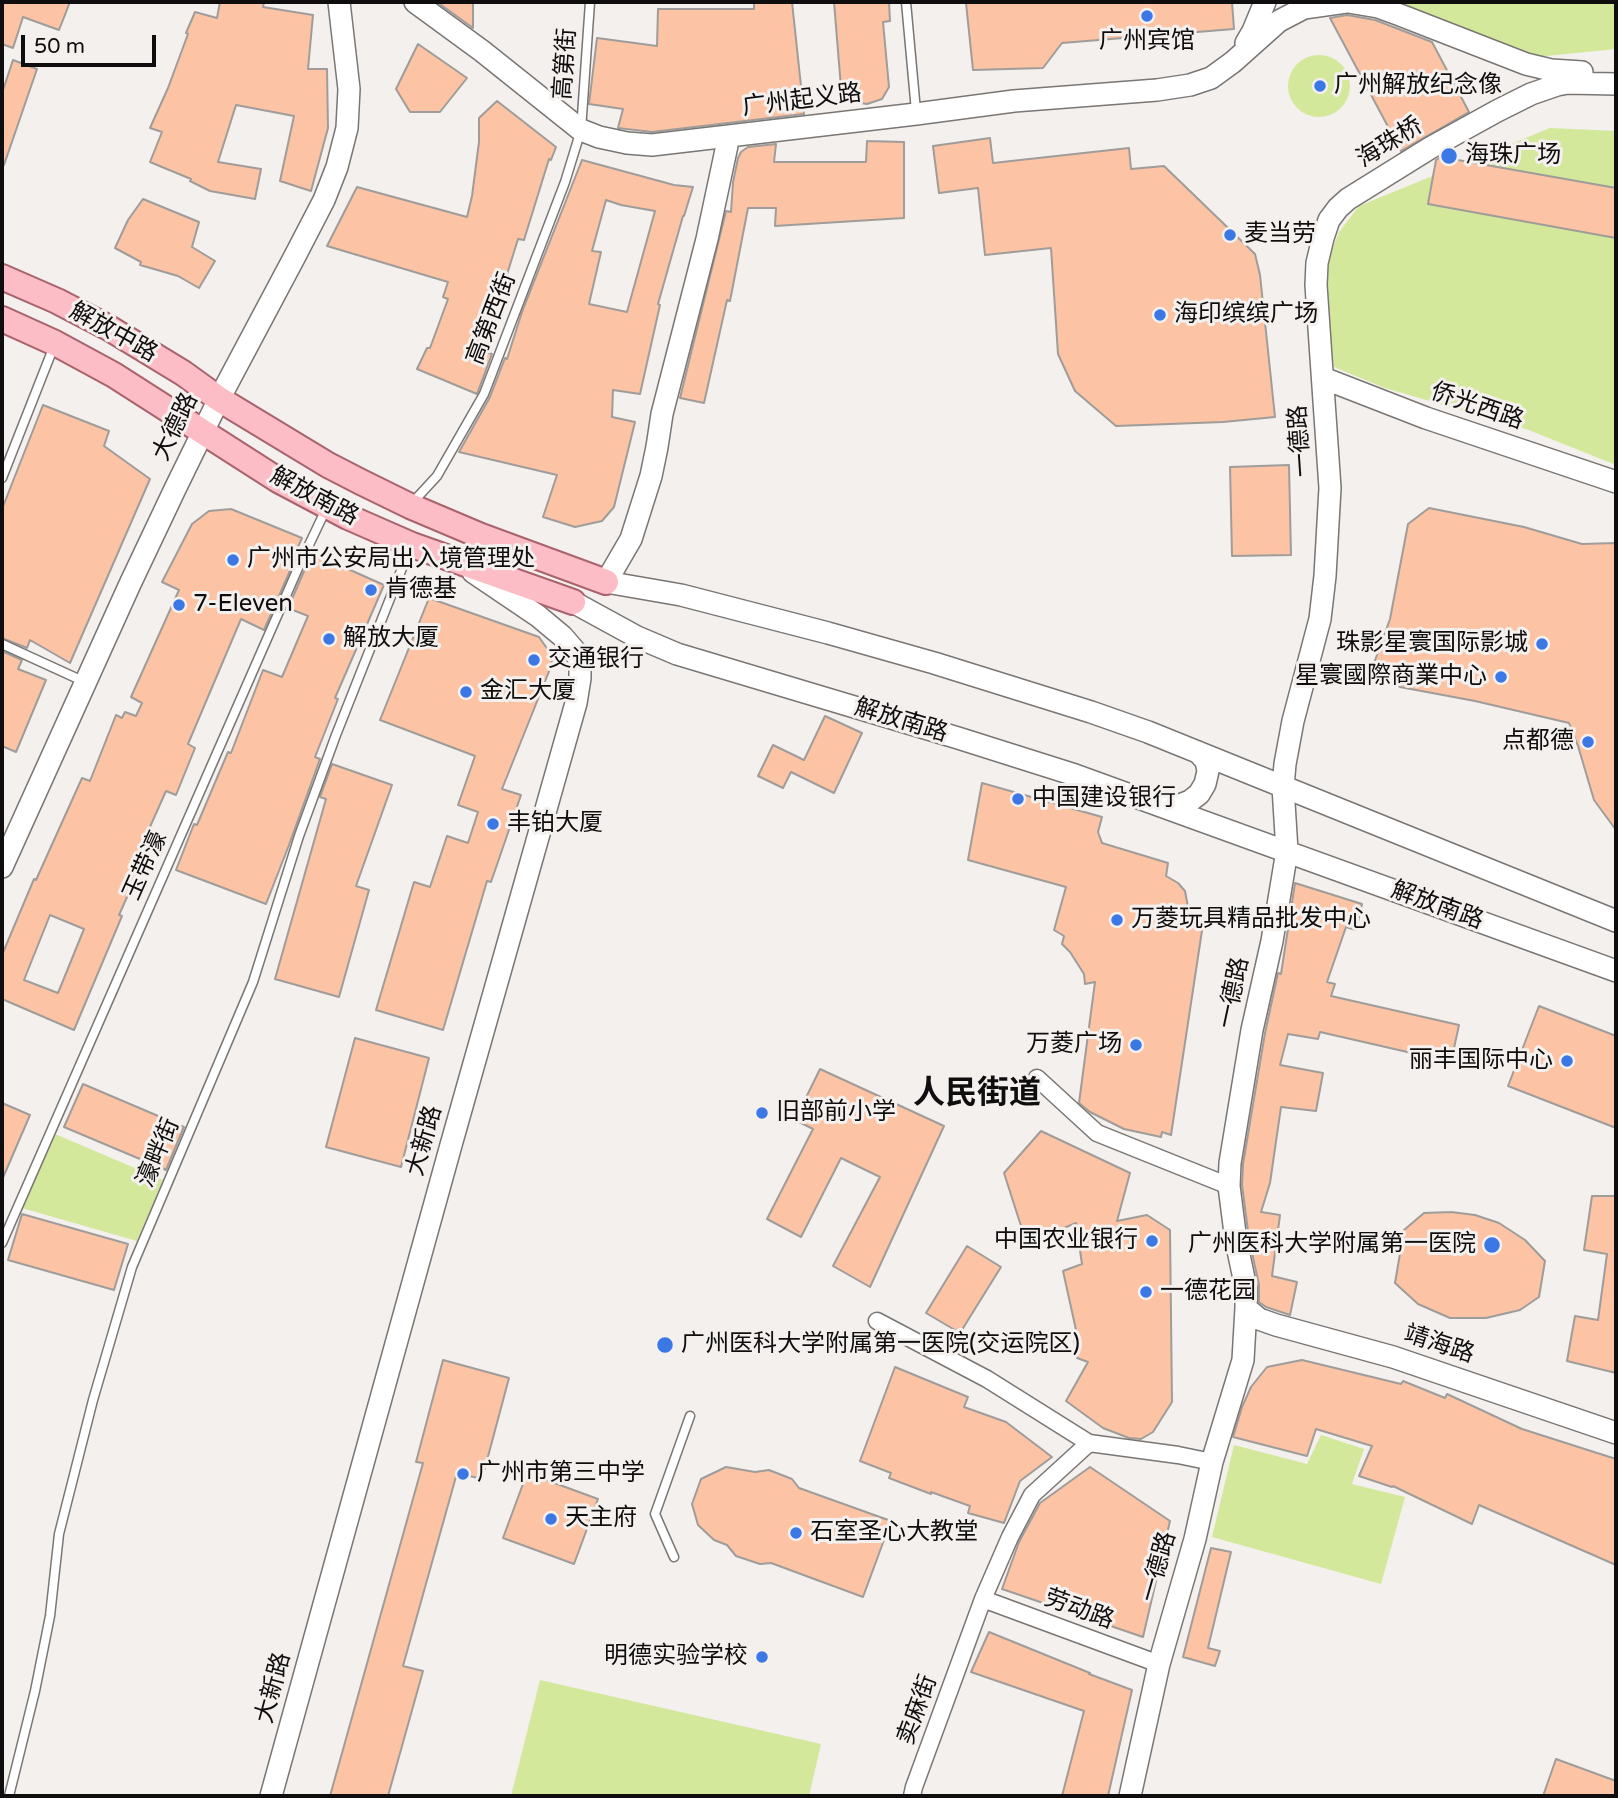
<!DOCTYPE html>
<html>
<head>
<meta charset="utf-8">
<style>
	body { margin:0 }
	#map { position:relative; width:1618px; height:1798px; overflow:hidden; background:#f3f0ee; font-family:"Varela Round",sans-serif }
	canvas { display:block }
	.frame { position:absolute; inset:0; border:4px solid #0f0d0d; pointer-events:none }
	.scale { position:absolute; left:21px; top:35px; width:135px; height:32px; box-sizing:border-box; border:4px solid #0f0d0d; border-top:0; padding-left:9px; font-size:21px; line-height:24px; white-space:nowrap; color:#0f0d0d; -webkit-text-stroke:5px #f3f0ee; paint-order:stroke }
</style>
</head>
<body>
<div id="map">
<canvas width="1618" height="1798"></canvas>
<div class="frame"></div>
<div class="scale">50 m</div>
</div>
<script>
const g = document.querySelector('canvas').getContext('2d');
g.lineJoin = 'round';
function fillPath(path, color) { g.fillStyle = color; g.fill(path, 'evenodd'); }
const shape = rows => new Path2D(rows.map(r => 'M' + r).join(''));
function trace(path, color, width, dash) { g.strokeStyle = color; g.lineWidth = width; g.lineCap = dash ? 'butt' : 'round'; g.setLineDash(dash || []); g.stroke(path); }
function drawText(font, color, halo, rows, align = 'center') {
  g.font = font + ' "Varela Round","Noto Sans SC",sans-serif'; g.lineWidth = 6; g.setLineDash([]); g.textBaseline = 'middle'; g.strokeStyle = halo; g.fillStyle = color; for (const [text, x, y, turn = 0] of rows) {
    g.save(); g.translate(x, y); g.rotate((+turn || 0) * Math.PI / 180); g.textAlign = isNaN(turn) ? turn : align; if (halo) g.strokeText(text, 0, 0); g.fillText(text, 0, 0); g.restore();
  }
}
fillPath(shape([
	[1398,2,1616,2,1616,49,1536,57,1452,26],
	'1288 86a31 31 0 1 1 62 0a31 31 0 1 1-62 0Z',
	[1550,128,1616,131,1616,465,1526,429,1385,388,1334,367,1325,300,1327,263,1339,232,1359,206],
	[55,1134,163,1180,137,1241,22,1208],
	[1321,1435,1364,1449,1352,1484,1405,1497,1381,1584,1212,1537,1234,1445,1307,1464],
	[540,1680,821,1744,809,1796,511,1796]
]), '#d3e89b');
const building = shape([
	[2,2,70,2,59,30,23,17,13,48,2,44,2,2],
	[220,2,264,2,263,7,313,15,308,69,327,69,328,128,311,191,280,181,294,116,236,105,218,162,261,169,255,199,210,191,190,181,191,179,150,162,162,132,150,128,168,88,188,34,186,33,195,12,217,18,220,2],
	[437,2,473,2,473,28,437,2],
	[754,2,792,2,804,114,652,132,618,128,623,109,589,104,597,38,657,46,658,9,754,9,754,2],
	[834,2,889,2,890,21,883,22,889,87,882,99,867,104,842,100,834,2],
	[993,2,1232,2,1234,29,1062,43,1043,68,973,70,966,3,993,2],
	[1347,15,1375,20,1432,42,1469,112,1401,151,1330,18,1347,15],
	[418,44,467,78,440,112,410,112,396,89,418,44],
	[13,60,37,69,4,165,2,164,2,93,13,60],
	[497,101,556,147,551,160,549,159,524,240,518,239,495,313,491,312,479,346,485,347,483,351,492,354,477,394,417,369,427,348,430,348,448,299,443,297,448,282,327,246,357,187,467,217,472,196,479,142,479,118,497,101],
	[990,138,993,163,1129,148,1131,169,1164,166,1255,254,1260,275,1275,417,1223,422,1116,426,1075,391,1058,354,1051,248,985,255,978,188,939,193,933,146,990,138],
	[867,141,904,142,904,218,775,226,776,208,748,208,730,301,727,300,704,403,680,398,726,211,731,212,733,182,738,158,741,152,748,147,776,144,774,162,866,162,867,141],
	[1441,157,1616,188,1616,238,1428,204,1436,160,1441,157],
	[582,160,674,185,693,187,684,216,683,216,658,304,660,305,640,394,613,390,612,417,635,422,614,507,602,521,575,527,543,517,557,475,459,452,490,397,505,358,507,359,522,312,582,160],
	[606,200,621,205,655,211,627,312,589,304,601,252,592,251,606,200],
	[143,199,199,222,192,247,215,261,199,288,178,276,140,265,141,262,115,248,128,220,143,199],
	[43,405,109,431,104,446,150,479,70,663,30,640,27,648,2,638,2,509,43,405],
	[1289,465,1291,555,1232,556,1230,467,1289,465],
	[1429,508,1524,527,1582,544,1616,543,1616,830,1594,800,1578,746,1569,723,1475,701,1400,687,1373,666,1390,619,1408,524,1429,508],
	[231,509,302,538,298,547,300,548,264,630,241,619,188,744,195,748,176,795,166,791,133,865,140,868,119,915,122,916,74,1030,2,999,2,955,34,879,36,880,82,778,90,781,116,715,122,718,125,712,136,716,142,703,131,697,179,590,162,582,192,524,209,511,231,509],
	[50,915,84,929,58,993,24,980,50,915],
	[312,553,384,585,335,698,338,699,315,757,320,759,289,845,266,904,176,870,194,824,197,825,228,752,231,753,263,670,282,677,308,616,288,608,312,553],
	[429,598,539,637,551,654,552,664,502,789,521,795,491,882,487,881,443,1030,376,1010,414,882,430,887,447,836,468,843,478,812,458,805,475,756,380,720,429,598],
	[2,651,22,660,18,669,46,680,16,752,2,746,2,651],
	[825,716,862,733,834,793,791,772,783,788,758,776,773,745,804,760,825,716],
	[332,764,392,785,356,886,369,890,339,997,275,979,326,799,320,797,332,764],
	[982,783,1102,817,1098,832,1102,843,1168,863,1166,876,1178,883,1185,891,1188,907,1189,922,1203,924,1171,1135,1162,1132,1161,1137,1124,1129,1090,1112,1079,1103,1095,982,1085,984,1084,974,1070,952,1062,944,1064,936,1054,930,1066,887,968,860,982,783],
	[1295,883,1362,904,1356,930,1346,927,1327,982,1335,984,1331,996,1459,1025,1451,1062,1320,1032,1318,1039,1288,1034,1280,1065,1323,1073,1316,1111,1281,1107,1270,1183,1261,1212,1280,1215,1272,1276,1297,1282,1290,1315,1266,1307,1259,1302,1259,1285,1249,1239,1242,1185,1243,1164,1265,1033,1278,973,1281,974,1295,883],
	[1539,1006,1616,1036,1616,1128,1508,1086,1539,1006],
	[355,1038,429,1058,401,1167,326,1147,355,1038],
	[820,1069,944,1126,870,1287,833,1266,880,1177,841,1158,801,1237,767,1219,813,1129,795,1120,820,1069],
	[83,1084,184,1127,166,1170,64,1127,83,1084],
	[2,1103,30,1115,2,1180,2,1103],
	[1041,1131,1130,1173,1117,1221,1147,1215,1170,1230,1172,1402,1153,1432,1141,1439,1129,1438,1103,1428,1066,1401,1088,1362,1077,1358,1074,1340,1078,1339,1063,1271,1082,1264,1076,1223,1037,1239,1022,1229,1004,1173,1041,1131],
	[1592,1196,1616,1196,1616,1373,1567,1361,1575,1316,1598,1320,1607,1254,1584,1250,1592,1196],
	[1451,1212,1475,1215,1499,1223,1525,1240,1545,1261,1539,1297,1520,1310,1486,1318,1450,1318,1418,1304,1395,1283,1404,1230,1424,1213,1451,1212],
	[22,1214,128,1244,114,1290,8,1260,22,1214],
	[967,1246,1001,1267,960,1333,926,1313,967,1246],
	[443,1360,509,1378,482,1479,457,1473,403,1666,423,1671,388,1796,330,1796,423,1463,416,1462,443,1360],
	[1302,1360,1401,1384,1403,1381,1445,1398,1447,1394,1522,1429,1616,1459,1616,1565,1479,1505,1472,1524,1393,1486,1392,1487,1359,1476,1372,1446,1316,1429,1307,1456,1233,1437,1242,1407,1251,1387,1267,1367,1302,1360],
	[895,1367,968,1397,964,1407,1006,1422,1052,1457,1020,1481,1004,1523,968,1513,970,1506,931,1492,931,1494,889,1478,891,1473,860,1461,895,1367],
	[726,1467,755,1472,769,1470,792,1479,799,1488,891,1521,863,1597,771,1563,760,1564,736,1556,727,1545,714,1540,698,1525,692,1504,701,1479,726,1467],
	[1090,1467,1170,1521,1143,1637,1002,1589,1019,1542,1040,1503,1090,1467],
	[527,1473,598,1499,574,1564,503,1538,527,1473],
	[1211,1548,1231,1552,1208,1648,1220,1651,1215,1666,1183,1657,1211,1548],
	[989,1632,1090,1673,1089,1674,1132,1690,1108,1796,1062,1796,1084,1711,971,1672,989,1632],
	[1556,1759,1616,1781,1616,1796,1543,1796,1556,1759]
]);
fillPath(building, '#fcc4a4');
trace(building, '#9f9c9a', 2);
const lane = shape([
	[906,2,916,111],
	[2,478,54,346],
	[413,502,437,476,484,394,565,182,581,130,590,2],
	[2,644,85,682],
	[2,1243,299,566,326,509],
	[674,1557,655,1514,690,1416],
	[9,1796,35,1691,50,1616,59,1534,93,1400,132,1267,253,982,299,836,336,735,410,548]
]);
const street = shape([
	[1037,1078,1097,1133,1229,1186],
	[877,1321,987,1379,1089,1443,1178,1455,1212,1462],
	[983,1599,1159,1664],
	[912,1796,914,1787,983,1599,1010,1537,1032,1495,1089,1443]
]);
const secondary = shape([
	[415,2,482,51,581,130,599,137,627,143,652,145,916,114,1014,101,1157,90,1190,85,1211,78,1233,62,1279,21,1304,8,1346,2],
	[1348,2,1378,7,1400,15,1526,64,1551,70,1582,72],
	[1246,43,1253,31,1265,2],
	[729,136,707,239,662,414,657,447,651,476,631,539,606,582,681,595,828,633,934,663,1091,712,1148,732,1616,921],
	[1323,378,1426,418,1616,482],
	[573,602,637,637,677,654,958,738,1075,775,1616,971],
	[1170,809,1190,801,1199,794,1205,784,1208,771,1206,761,1198,752],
	[2,867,130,584,175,489,219,399,295,256,324,200,337,167,347,128,349,89,339,2],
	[1246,1308,1259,1319,1276,1325,1393,1357,1616,1433],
	[271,1796,451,1145,576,703,580,678,580,663,575,651,562,636,538,616,473,572],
	[1130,1796,1159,1664,1195,1539,1212,1462,1243,1360,1246,1308,1246,1288,1236,1241,1229,1186,1230,1163,1252,1030,1272,941,1287,851,1283,787,1285,764,1293,721,1320,619,1325,576,1330,488,1316,285,1317,263,1323,238,1329,220,1338,208,1348,199,1430,148,1497,111,1531,94,1557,85,1568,83,1616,84]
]);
const primary = shape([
	[2,277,57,301,109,328,183,373,219,399,328,465,361,482,410,506,481,536,606,582],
	[2,319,55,343,114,375,278,480,348,517,412,545,573,602]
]);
trace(lane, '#797674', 11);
trace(street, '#797674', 19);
trace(secondary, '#797674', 24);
trace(primary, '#a9636d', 28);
trace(lane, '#fff', 8);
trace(street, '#fff', 16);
trace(secondary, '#fff', 21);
trace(primary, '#fdbdc7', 24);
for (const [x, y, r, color] of [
	[1147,16,7,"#3c77e6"],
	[1320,86,7,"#3c77e6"],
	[1449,156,9,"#3c77e6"],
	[1230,235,7,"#3c77e6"],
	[1160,315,7,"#3c77e6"],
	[233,560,7,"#3c77e6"],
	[371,590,7,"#3c77e6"],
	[179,605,7,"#3c77e6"],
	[329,639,7,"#3c77e6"],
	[1542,644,7,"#3c77e6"],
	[534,660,7,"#3c77e6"],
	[1501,677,7,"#3c77e6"],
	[466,692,7,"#3c77e6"],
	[1588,742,7,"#3c77e6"],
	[1018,799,7,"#3c77e6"],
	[493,824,7,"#3c77e6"],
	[1117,920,7,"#3c77e6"],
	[1136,1045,7,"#3c77e6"],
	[1567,1061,7,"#3c77e6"],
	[762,1113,7,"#3c77e6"],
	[1152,1241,7,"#3c77e6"],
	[1492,1245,9,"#3c77e6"],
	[1146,1292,7,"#3c77e6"],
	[665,1345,9,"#3c77e6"],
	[463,1474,7,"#3c77e6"],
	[551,1519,7,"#3c77e6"],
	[796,1533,7,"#3c77e6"],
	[762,1657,7,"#3c77e6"]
]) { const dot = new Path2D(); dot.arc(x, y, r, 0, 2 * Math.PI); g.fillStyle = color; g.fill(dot); trace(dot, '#f3f0ee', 2.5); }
drawText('24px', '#0f0d0d', '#f3f0ee', [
	["广州宾馆",1147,42,"center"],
	["广州解放纪念像",1334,86],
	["海珠广场",1465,156],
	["麦当劳",1244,235],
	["海印缤缤广场",1174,315],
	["广州市公安局出入境管理处",247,560],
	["肯德基",385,590],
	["7-Eleven",193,605],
	["解放大厦",343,639],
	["珠影星寰国际影城",1528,644,"right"],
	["交通银行",548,660],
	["星寰國際商業中心",1487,677,"right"],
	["金汇大厦",480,692],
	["点都德",1574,742,"right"],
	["中国建设银行",1032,799],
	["丰铂大厦",507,824],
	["万菱玩具精品批发中心",1131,920],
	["万菱广场",1122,1045,"right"],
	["丽丰国际中心",1553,1061,"right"],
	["旧部前小学",776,1113],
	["中国农业银行",1138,1241,"right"],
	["广州医科大学附属第一医院",1476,1245,"right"],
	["一德花园",1160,1292],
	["广州医科大学附属第一医院(交运院区)",681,1345],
	["广州市第三中学",477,1474],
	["天主府",565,1519],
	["石室圣心大教堂",810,1533],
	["明德实验学校",748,1657,"right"]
], 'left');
drawText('24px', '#0f0d0d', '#f3f0ee', [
	["高第街",566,64,-86],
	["广州起义路",802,101,-7],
	["海珠桥",1390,143,-32],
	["高第西街",492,319,-69],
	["解放中路",113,333,29],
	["侨光西路",1477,407,19],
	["大德路",176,427,-64],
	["一德路",1301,441,-94],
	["解放南路",314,497,28],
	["解放南路",901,721,17],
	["玉带濠",146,866,-66],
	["解放南路",1437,906,20],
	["一德路",1234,993,-78],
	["大新路",425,1141,-74],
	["濠畔街",159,1153,-67],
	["靖海路",1439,1345,18],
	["一德路",1159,1567,-74],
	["劳动路",1079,1610,20],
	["大新路",274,1688,-75],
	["卖麻街",918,1710,-70]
]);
drawText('bold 32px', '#0f0d0d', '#f3f0ee', [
	["人民街道",977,1095]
]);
</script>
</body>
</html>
